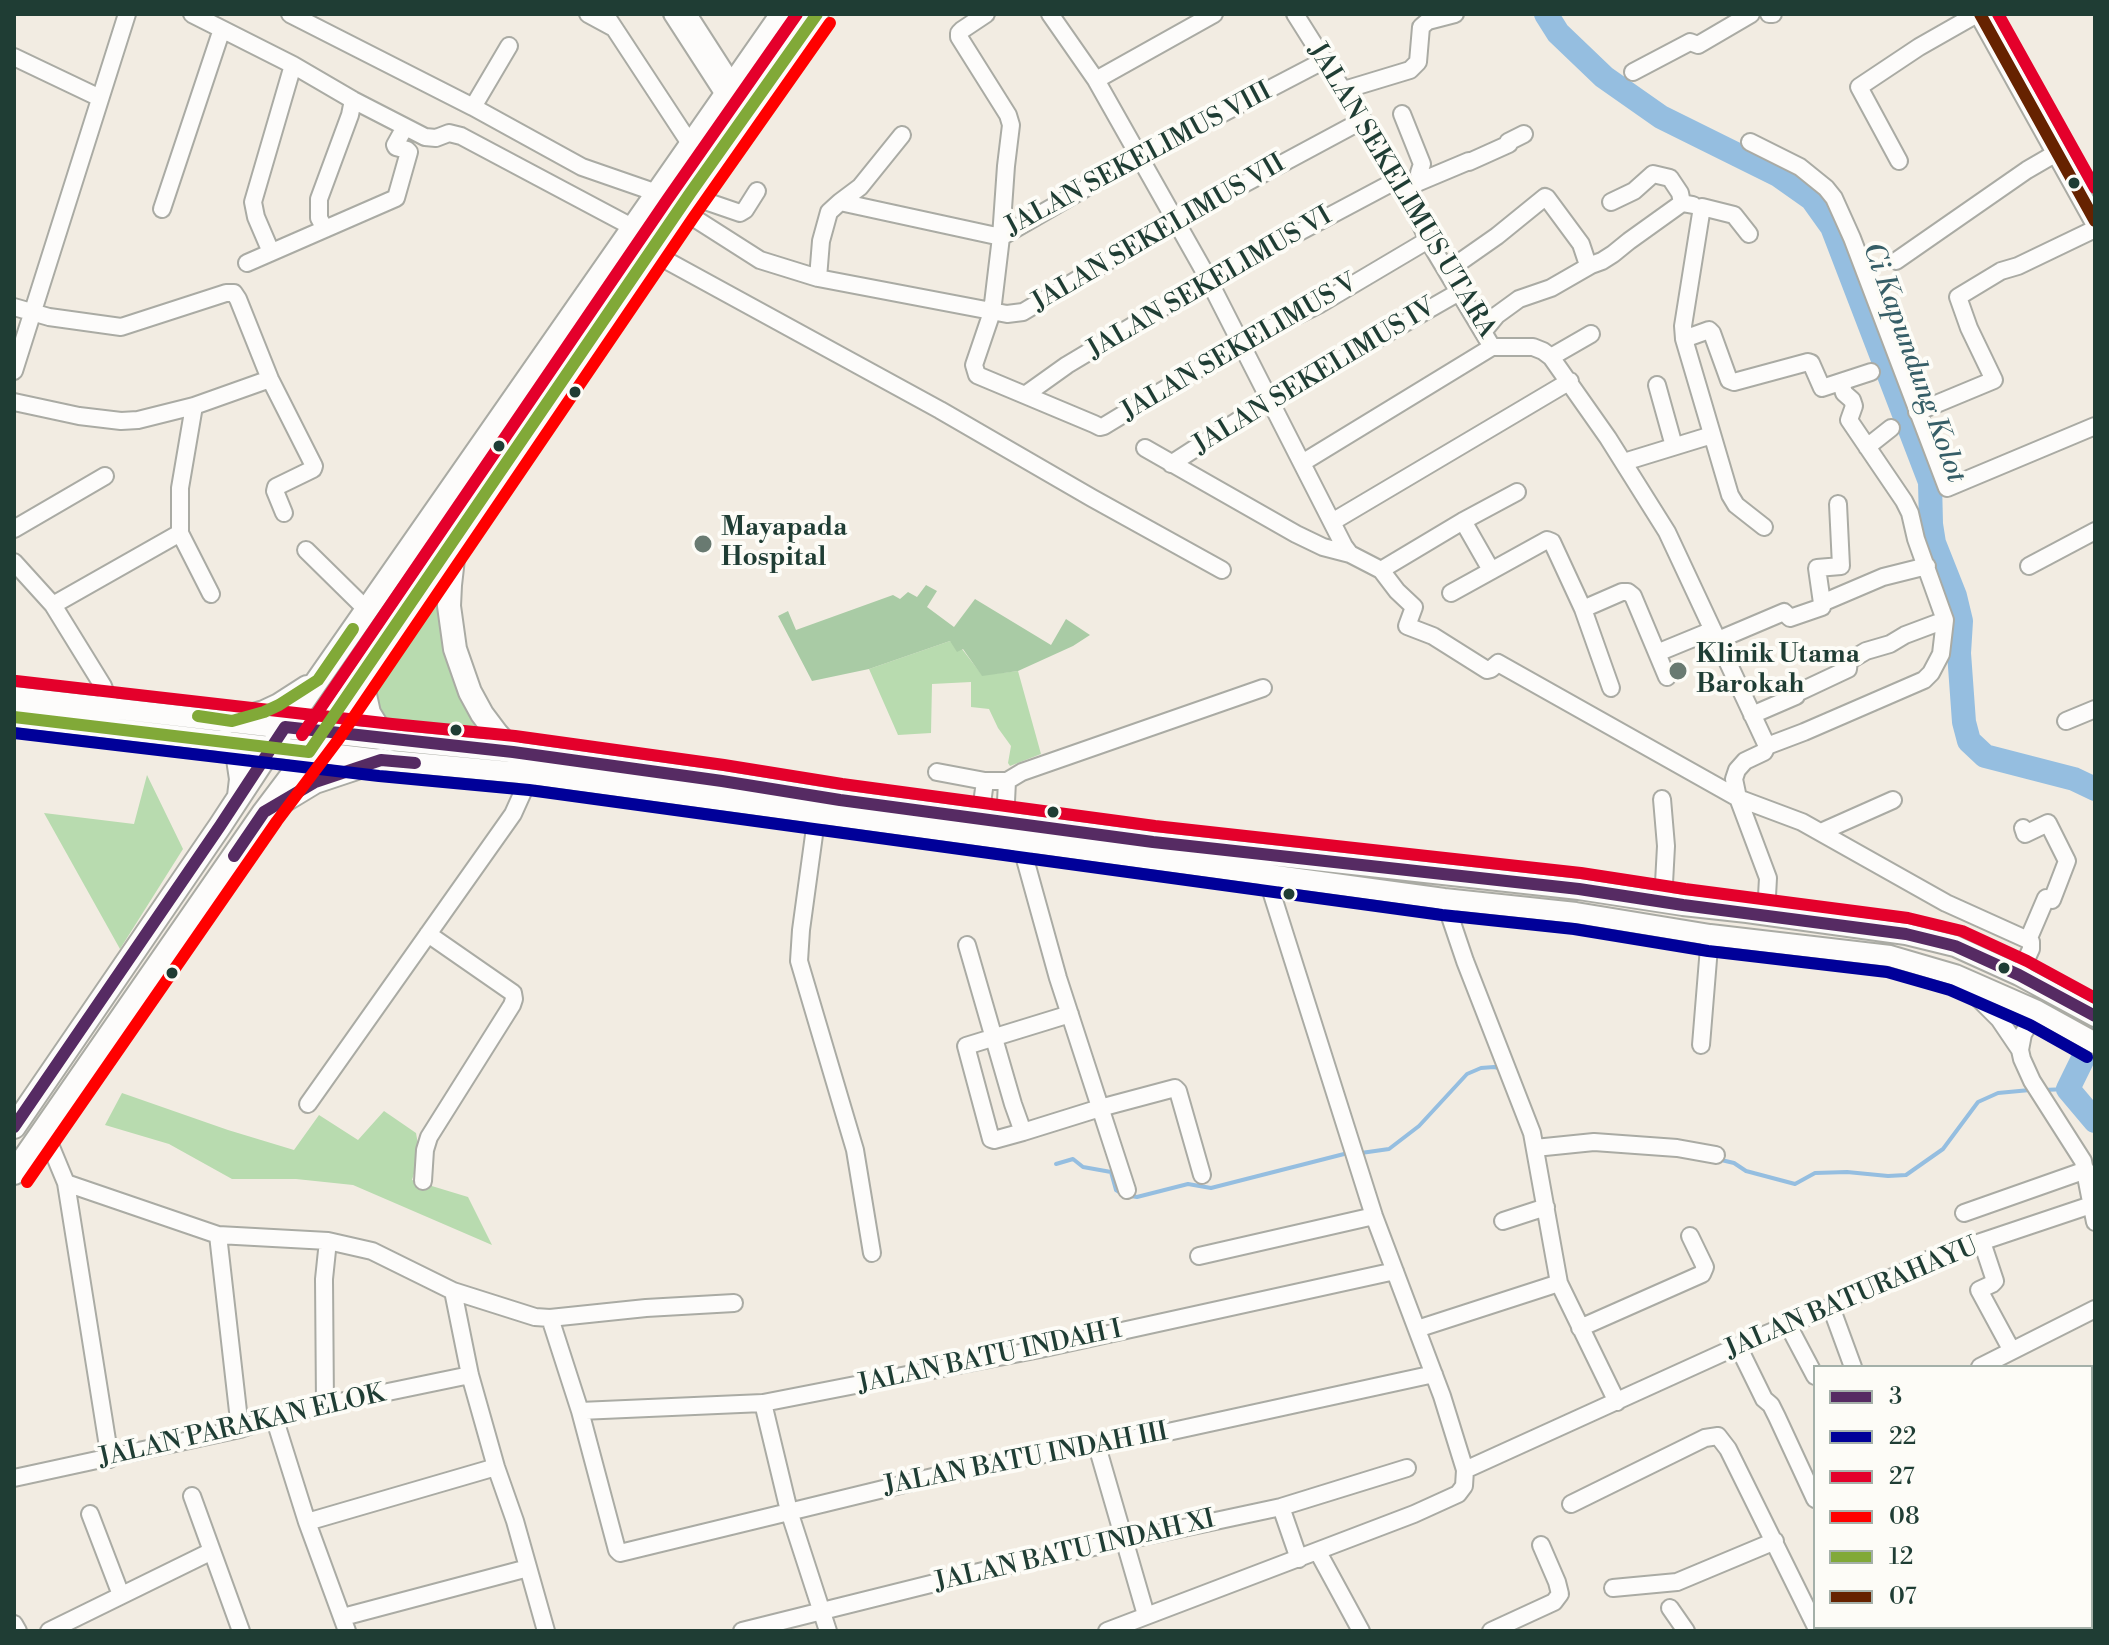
<!DOCTYPE html>
<html>
<head>
<meta charset="utf-8">
<style>
	body { margin:0 }
	#map { position:relative; width:2109px; height:1645px; overflow:hidden; background:#f2ece2; font-family:"Libre Bodoni",serif }
	canvas { display:block }
	.frame { position:absolute; inset:0; border:16px solid #1f3d34; pointer-events:none }
	.legend { position:absolute; left:1813px; top:1365px; width:280px; height:264px; box-sizing:border-box; background:#fdfcf7; border:2px solid #a4b0a9; margin:0; padding:10px 14px; list-style:none; font-size:24px; color:#1f3d34 }
	.legend li { display:flex; align-items:center; gap:16px; height:40px }
	.legend b { width:40px; border:2px solid #a4b0a9 }
</style>
</head>
<body>
<div id="map">
<canvas width="2109" height="1645"></canvas>
<div class="frame"></div>
<ul class="legend">
<li><b style="height:10px;background:#562b63"></b>3</li>
<li><b style="height:10px;background:#009"></b>22</li>
<li><b style="height:10px;background:#e4002b"></b>27</li>
<li><b style="height:10px;background:#f00"></b>08</li>
<li><b style="height:10px;background:#81a938"></b>12</li>
<li><b style="height:10px;background:#620"></b>07</li>
</ul>
</div>
<script>
const g = document.querySelector('canvas').getContext('2d');
g.lineJoin = 'round';
function fillPath(path, color) { g.fillStyle = color; g.fill(path, 'evenodd'); }
const shape = rows => new Path2D(rows.map(r => 'M' + r).join(''));
function trace(path, color, width, dash) { g.strokeStyle = color; g.lineWidth = width; g.lineCap = dash ? 'butt' : 'round'; g.setLineDash(dash || []); g.stroke(path); }
function drawText(font, color, halo, rows, align = 'center') {
  g.font = font + ' "Libre Bodoni",serif'; g.lineWidth = 8; g.setLineDash([]); g.textBaseline = 'middle'; g.strokeStyle = halo; g.fillStyle = color; for (const [text, x, y, turn = 0] of rows) {
    g.save(); g.translate(x, y); g.rotate((+turn || 0) * Math.PI / 180); g.textAlign = isNaN(turn) ? turn : align; if (halo) g.strokeText(text, 0, 0); g.fillText(text, 0, 0); g.restore();
  }
}
fillPath(shape([
	[453,544,449,628,508,753,389,737,377,717,368,670],
	[950,641,962,649,982,675,1018,671,1041,754,1010,766,1008,763,1011,746,998,728,989,709,971,707,971,682,932,684,931,733,898,735,869,669],
	[147,775,183,849,120,949,44,813,134,824],
	[122,1093,228,1130,294,1150,319,1115,358,1140,384,1111,416,1133,420,1155,412,1180,468,1197,492,1245,353,1185,296,1179,232,1179,169,1144,105,1125]
]), '#b8dbaf');
fillPath(shape([
	[926,585,937,591,927,607,954,627,975,599,1051,645,1066,619,1090,635,1073,646,1018,671,982,676,963,649,957,652,950,641,869,669,812,681,778,616,788,611,796,630,893,595,900,599,908,592,917,597]
]), '#a9cba5');
trace(shape([
	[2043,1090,2068,1089],
	[1361,1153,1389,1149,1419,1126,1467,1074,1481,1068,1494,1067,1503,1069],
	[1717,1159,1734,1163,1746,1171,1795,1184,1815,1173,1847,1172,1888,1176,1906,1175,1943,1149,1978,1102,1998,1093,2030,1090],
	[1056,1164,1073,1159,1083,1167,1111,1172,1116,1190,1124,1195,1137,1197,1188,1184,1211,1188,1348,1153]
]), '#95bee0', 4);
trace(shape([
	[1546,14,1558,33,1604,77,1661,117,1778,175,1812,199,1832,227,1930,482,1931,524,1934,543,1955,596,1961,621,1959,653,1964,722,1969,741,1985,756,2074,779,2095,789],
	[2095,1034,2068,1089,2095,1121]
]), '#95bee0', 24);
const minor = shape([
	[192,14,293,65,353,100,425,137,436,138,449,133,461,136,634,228],
	[290,14,473,107,582,167,657,193],
	[588,14,612,27],
	[605,14,691,145],
	[672,14,725,96],
	[688,14,733,84],
	[986,14,962,30,959,33,959,37,1008,115,1011,125,1006,166,1001,237,992,312,974,365,977,375,1094,424,1100,427,1104,426,1241,343,1320,304,1428,240],
	[1050,14,1096,80,1204,271,1344,546,1350,554,1381,570,1463,521,1517,492],
	[1295,14,1399,179,1428,240,1492,347,1533,347,1543,351,1551,357,1608,438,1667,532,1767,746,1764,752,1745,761,1737,770,1734,779,1738,798,1768,878,1766,914],
	[1769,14,1773,14],
	[14,57,100,98],
	[1633,72,1690,42,1698,45,1751,14],
	[1096,80,1214,14],
	[1344,90,1410,70,1418,62,1421,27,1428,21,1455,14],
	[473,107,509,46],
	[1402,114,1422,164,1419,173,1421,179,1415,185],
	[1750,142,1800,167,1826,188,1834,198,1852,238,1947,488,2095,426],
	[1899,161,1859,87,1919,47,1977,14],
	[1419,182,1469,161,1469,162,1509,144,1508,142,1524,134],
	[691,192,708,202,740,213,745,210,757,191],
	[840,202,860,187,902,135],
	[1611,202,1634,191,1653,174,1670,178,1680,193,1682,203,1693,205],
	[162,209,222,29],
	[680,209,760,260,818,278,1007,314,1023,312,1175,221,1363,120],
	[325,229,319,218,319,199,350,115,353,100],
	[1749,234,1734,215,1702,207,1683,326,1684,339,1730,495,1736,505,1764,527],
	[271,252,256,217,253,202,293,65],
	[651,252,940,410,1092,498,1222,570],
	[1896,261,2027,170,2058,152],
	[247,263,396,198,409,152,407,150,396,147,395,145,405,127],
	[1447,271,1497,236,1545,197,1547,198,1581,244,1587,262,1591,265,1602,261,1613,254,1629,241,1682,203],
	[818,278,821,241,829,212,840,202,1001,237,1139,157,1325,60],
	[14,307,49,317,121,327,226,293,234,293,238,299,270,379,314,466,313,469,276,487,275,491,284,513],
	[1483,332,1497,315,1519,299,1551,288,1591,265],
	[1684,339,1709,330,1712,333,1729,380,1734,382,1808,362,1811,363,1822,388,1871,372],
	[1551,357,1591,334],
	[14,371,127,14],
	[1657,385,1674,446],
	[1025,395,1067,365,1209,280,1399,179],
	[14,402,79,416,121,421,138,420,194,406,270,379],
	[194,406,180,488,180,533,211,594],
	[1917,412,1994,380,1969,328,1958,297,2001,271,2018,266,2095,229],
	[1867,447,1891,428],
	[1145,448,1296,534,1323,547,1350,554],
	[1624,462,1712,435],
	[1302,463,1492,347],
	[1171,464,1270,400,1459,292],
	[1838,504,1841,566,1817,568,1822,603,1883,577,1927,566],
	[1463,521,1491,570],
	[1332,522,1570,381],
	[14,529,105,476],
	[306,550,367,610],
	[14,562,53,605,103,686,111,707],
	[2029,566,2095,531],
	[1381,570,1397,591,1414,607,1407,626,1433,636,1487,670,1491,669,1498,663,1738,798,1802,822,1946,903,2028,940],
	[1451,593,1547,540,1552,542,1583,609,1622,592,1628,592,1633,596,1667,677],
	[53,605,180,533],
	[1583,609,1611,688],
	[1718,640,1784,612,1790,618,1822,607],
	[1657,653,1713,630],
	[1752,715,1796,696,1797,693,1848,669,1849,661,1866,651,1890,644,1905,635,1945,620],
	[2066,721,2095,709],
	[1767,746,1804,732,1924,680,1931,673,1941,654,1945,620,1916,539,1910,513,1904,501,1849,420,1854,406,1852,400,1844,393,1841,382],
	[937,772,985,781,1007,781,1022,772,1263,688],
	[1662,799,1666,846,1663,902],
	[817,813,801,930,799,961,855,1150,872,1253],
	[980,819,985,781],
	[1005,822,1007,781],
	[1821,832,1893,800],
	[1020,841,1058,978,1127,1190],
	[1444,899,1465,961,1532,1133,1559,1283,1617,1402],
	[967,945,1013,1104,1023,1132],
	[2019,975,2031,949,2031,942,2028,940,2046,898,2052,900,2067,861,2048,823,2025,834,2023,828],
	[1961,981,1999,1019,2020,1050,2022,1059,2032,1081,2083,1161,2095,1222],
	[1070,1014,966,1046,991,1139,994,1140,1023,1132,1100,1108,1175,1088,1178,1091,1202,1175],
	[1701,1045,1710,935],
	[2020,1050,2023,1034,2037,1011],
	[308,1104,513,814,531,774],
	[44,1130,66,1183,110,1459],
	[1535,1148,1594,1142,1677,1148,1716,1155],
	[423,1181,425,1150,429,1137,512,1005,514,999,513,993,428,934],
	[66,1183,218,1235,328,1241,372,1251,453,1291,535,1317,550,1318,646,1308,734,1303],
	[1964,1213,2086,1170],
	[1503,1221,1546,1207],
	[218,1235,240,1429],
	[1982,1242,1995,1281,1992,1284,1979,1290,2012,1351],
	[1199,1256,1374,1216],
	[453,1291,470,1375,496,1467,515,1521,546,1631],
	[1831,1307,1853,1367],
	[550,1318,580,1411,617,1550,620,1553,978,1466,1168,1432,1434,1374],
	[1788,1325,1815,1376],
	[1580,1328,1702,1274,1705,1267,1690,1236],
	[1417,1329,1559,1283],
	[1738,1346,1764,1399,1771,1405,1777,1417,1815,1499],
	[1980,1367,2095,1309],
	[763,1403,789,1511,828,1631],
	[325,1405,324,1279,328,1241],
	[580,1411,763,1403,1040,1349,1395,1271],
	[2091,1415,2095,1413],
	[274,1417,307,1522,347,1631],
	[1097,1446,1146,1615],
	[1465,1470,1738,1346,1831,1307,1930,1259,2091,1205],
	[14,1478,240,1429,274,1417,325,1405,470,1375],
	[192,1496,241,1631],
	[1571,1504,1705,1438,1718,1436,1728,1449,1815,1625],
	[1281,1507,1299,1559],
	[90,1514,121,1595],
	[307,1522,496,1467],
	[1318,1552,1361,1631],
	[2091,1561,2095,1559],
	[1613,1588,1677,1582,1775,1541],
	[2091,1601,2095,1609],
	[1670,1608,1686,1631],
	[343,1617,528,1568],
	[14,1624,18,1631],
	[49,1631,212,1551],
	[742,1631,991,1569,1281,1507,1407,1468],
	[1107,1631,1414,1514,1458,1494,1464,1486,1465,1470,1442,1396,1374,1216,1266,875],
	[1491,1631,1554,1602,1560,1594,1557,1582,1541,1545],
	[1877,1631,1885,1627],
	[2055,1631,2063,1627]
]);
const major = shape([
	[1980,14,2095,221],
	[14,697,390,740,513,752,722,781,840,800,1153,842,1579,889,1683,905,1747,912,1906,934,1955,946,2019,975,2095,1016],
	[14,717,381,760,531,774,1444,899,1576,913,1710,935,1890,956,1955,975,2037,1011,2095,1043]
]);
const highway = shape([
	[455,541,450,585,449,606,455,649,470,692,482,714,497,734,513,752],
	[361,677,369,713,377,726,390,740],
	[232,721,264,712,279,705,307,687],
	[224,741,233,749,238,759,241,779,239,796],
	[272,808,315,782,381,760],
	[14,1127,220,826,285,727,782,14],
	[14,1173,264,812,325,731,680,209,817,14]
]);
trace(minor, '#aaaba4', 20);
trace(major, '#aaaba4', 24);
trace(highway, '#aaaba4', 26);
trace(minor, '#fdfcfb', 16);
trace(major, '#fdfcfb', 20);
trace(highway, '#fdfcfb', 22);
trace(shape([
	[234,856,264,812,315,782,381,760,415,763],
	[14,1127,220,826,285,727,513,752,722,781,840,800,1153,842,1579,889,1683,905,1906,934,1955,946,2019,975,2095,1016]
]), '#562b63', 12);
trace(shape([
	[14,733,379,776,529,790,1442,915,1574,929,1708,951,1887,972,1950,990,2030,1025,2087,1057]
]), '#009', 12);
trace(shape([
	[1998,14,2095,188],
	[16,681,392,724,515,736,724,765,842,784,1155,826,1581,873,1685,889,1908,918,1962,931,2027,961,2095,998],
	[302,735,667,200,797,14]
]), '#e4002b', 12);
trace(shape([
	[27,1182,277,821,338,740,693,218,830,23]
]), '#f00', 12);
trace(shape([
	[198,716,232,721,264,712,279,705,318,680,353,629],
	[14,717,309,752,691,192,817,14]
]), '#81a938', 12);
trace(shape([
	[1980,14,2095,221]
]), '#620', 12);
for (const [x, y, r, color] of [
	[2074,183,7,"#1f3d34"],
	[575,392,7,"#1f3d34"],
	[499,446,7,"#1f3d34"],
	[703,544,10,"#697a71"],
	[1678,671,10,"#697a71"],
	[456,730,7,"#1f3d34"],
	[1053,812,7,"#1f3d34"],
	[1289,894,7,"#1f3d34"],
	[2004,968,7,"#1f3d34"],
	[172,973,7,"#1f3d34"]
]) { const dot = new Path2D(); dot.arc(x, y, r, 0, 2 * Math.PI); g.fillStyle = color; g.fill(dot); trace(dot, '#fdfcf7', 3); }
drawText('26px', '#1f3d34', '#fdfcf7', [
	["JALAN SEKELIMUS VIII",1139,160,-28],
	["JALAN SEKELIMUS UTARA",1401,191,59],
	["JALAN SEKELIMUS VII",1159,234,-30],
	["JALAN SEKELIMUS VI",1210,284,-30],
	["JALAN SEKELIMUS V",1240,348,-30],
	["JALAN SEKELIMUS IV",1315,377,-31],
	["JALAN BATURAHAYU",1852,1299,-23],
	["JALAN BATU INDAH I",990,1358,-12],
	["JALAN PARAKAN ELOK",242,1427,-13],
	["JALAN BATU INDAH III",1026,1460,-11],
	["JALAN BATU INDAH XI",1075,1552,-13]
]);
drawText('bold 26px', '#1f3d34', '#fdfcf7', [
	["Mayapada",721,529],
	["Hospital",721,559],
	["Klinik Utama",1696,656],
	["Barokah",1696,686]
], 'left');
drawText('italic 28px', '#365e67', '#fdfcf7', [
	["Ci Kapundung Kolot",1913,363,70]
]);
</script>
</body>
</html>
